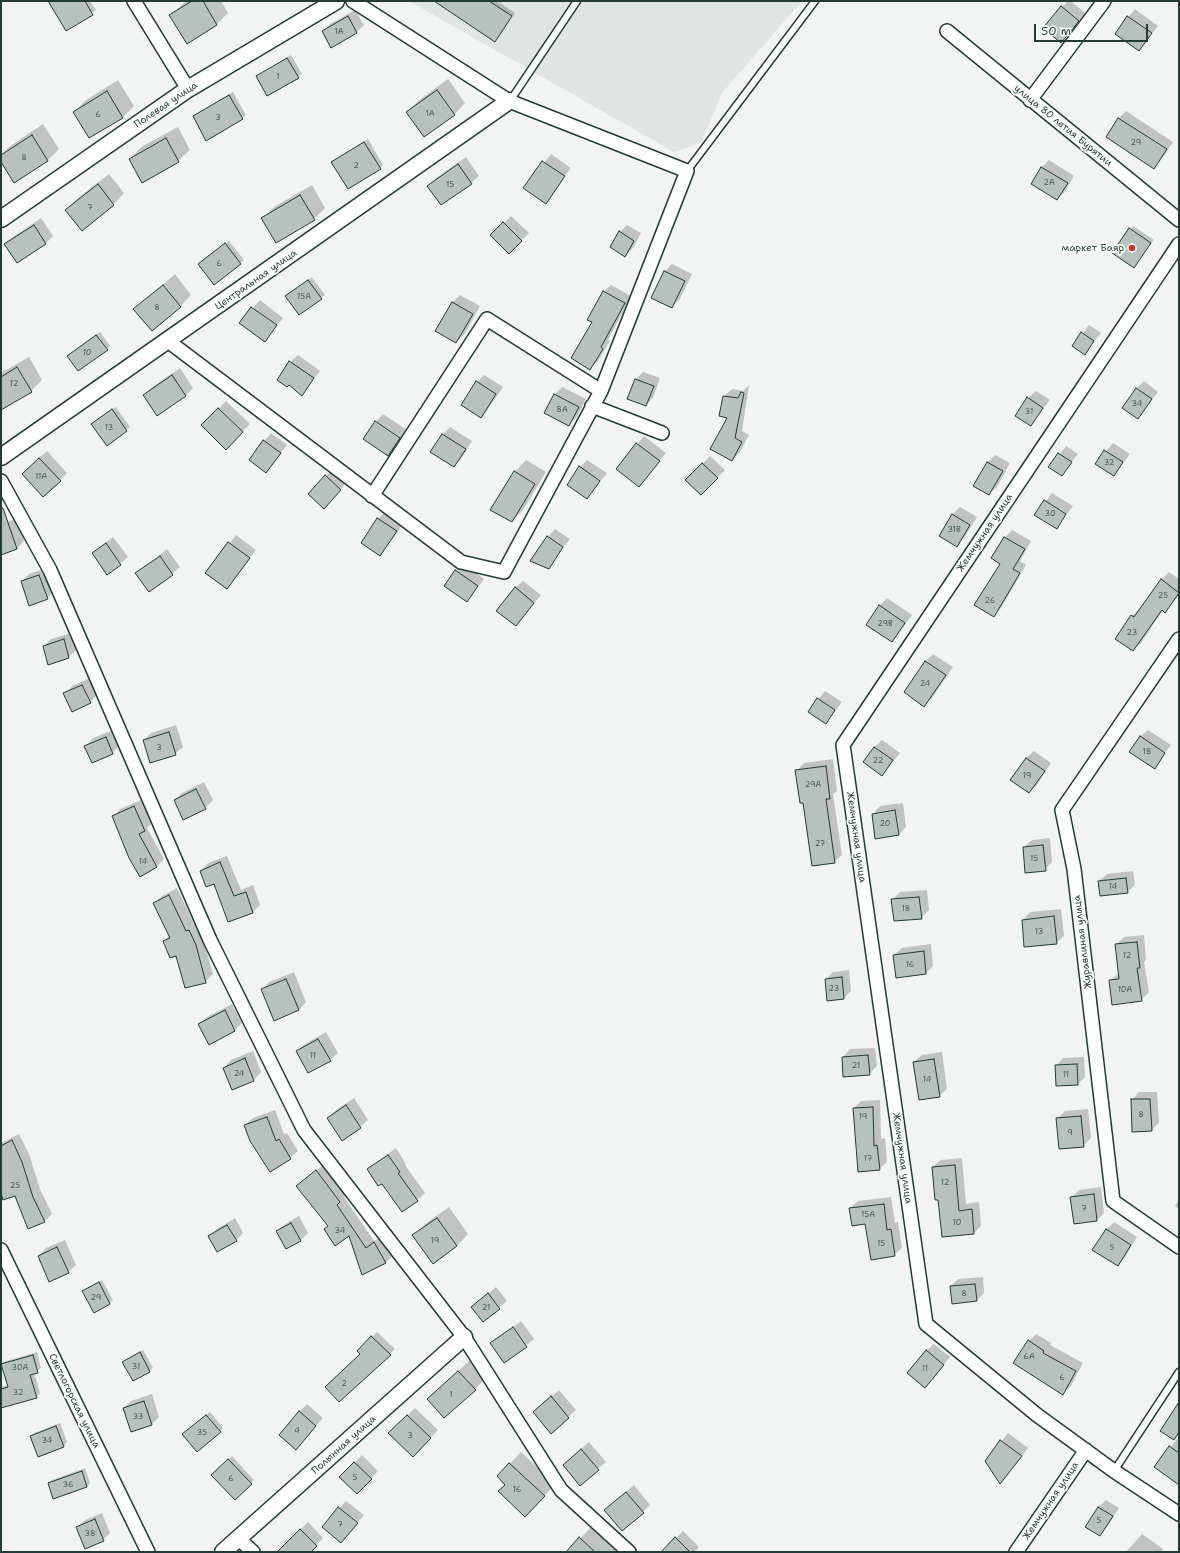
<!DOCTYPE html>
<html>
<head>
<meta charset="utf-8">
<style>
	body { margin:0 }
	#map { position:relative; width:1180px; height:1553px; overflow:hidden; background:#f2f3f3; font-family:"Shantell Sans",sans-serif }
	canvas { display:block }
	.frame { position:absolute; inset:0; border:2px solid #1f3d34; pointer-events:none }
	.scale { position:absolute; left:1034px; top:24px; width:114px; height:18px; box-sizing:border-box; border:2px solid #1f3d34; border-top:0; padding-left:5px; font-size:12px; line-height:14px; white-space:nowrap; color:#1f3d34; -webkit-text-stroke:3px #fff; paint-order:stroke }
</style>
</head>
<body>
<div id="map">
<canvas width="1180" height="1553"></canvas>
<div class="frame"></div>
<div class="scale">50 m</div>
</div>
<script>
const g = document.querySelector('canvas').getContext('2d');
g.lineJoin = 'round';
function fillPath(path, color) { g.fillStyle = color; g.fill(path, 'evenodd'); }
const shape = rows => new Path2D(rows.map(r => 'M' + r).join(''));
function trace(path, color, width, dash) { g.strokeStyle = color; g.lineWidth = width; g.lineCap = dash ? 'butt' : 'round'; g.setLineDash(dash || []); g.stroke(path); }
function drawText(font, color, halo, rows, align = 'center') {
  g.font = font + ' "Shantell Sans",sans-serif'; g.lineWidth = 4; g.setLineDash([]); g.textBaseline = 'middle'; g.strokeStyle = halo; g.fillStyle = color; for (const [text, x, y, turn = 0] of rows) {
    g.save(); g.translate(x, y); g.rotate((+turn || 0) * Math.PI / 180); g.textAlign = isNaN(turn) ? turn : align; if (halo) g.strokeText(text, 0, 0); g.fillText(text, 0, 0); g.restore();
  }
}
fillPath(shape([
	[409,1,802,1,722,93,701,143,674,152]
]), '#e0e4e3');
fillPath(shape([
	[49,1,90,1,96,10,66,30],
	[186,1,221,1,228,13,217,24,171,15],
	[435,1,497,1,515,13,495,40],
	[1068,1,1071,1,1085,13,1068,34,1062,7],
	[1135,9,1158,26,1139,50,1128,17],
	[355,10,364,25,357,32,332,47,323,32,330,24],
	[291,55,302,74,268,95,257,76],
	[448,79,465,103,454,115,407,112,418,101],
	[118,80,134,106,123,117,90,137,74,112,86,100],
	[233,92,246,115,242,118,194,117],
	[1126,111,1173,142,1161,160,1154,167,1107,137,1119,118],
	[43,124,59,149,48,160,15,181,1,160,1,155,10,146],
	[178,127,190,150,178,161,130,159,141,147],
	[368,139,383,165,380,168,333,162],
	[551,154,571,168,545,202,525,188],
	[466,157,479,176,471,183,441,204,428,186,436,178],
	[1049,160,1074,176,1065,192,1057,199,1032,183,1042,167],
	[109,174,124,193,113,205,67,210,78,198],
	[312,185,325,208,314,219,263,218,274,207],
	[511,216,529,233,509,253,492,235],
	[41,218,53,236,46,243,17,262,5,244,13,237],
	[627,225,641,233,633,248,625,255,620,232],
	[1133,226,1154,240,1134,266,1130,229],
	[229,241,244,260,240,263,203,261],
	[672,264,692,274,680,299,672,307,664,272],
	[175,274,191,295,180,307,135,309],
	[312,277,325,295,299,314,290,293],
	[611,285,631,296,608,340,610,341,598,361,590,368,603,292],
	[460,295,480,306,464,335,456,342,437,331,453,302],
	[260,300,283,318,264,341,240,323],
	[1089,325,1101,333,1085,353,1073,346],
	[100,332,110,346,107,349,68,356],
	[298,355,320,371,301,395,290,362],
	[29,357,42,380,31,391,1,408,1,373],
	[180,368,193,388,186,395,157,414,144,395,152,387],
	[643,372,660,378,653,398,646,405,629,399,636,379],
	[484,375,503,387,488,409,481,417,477,382],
	[1144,381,1158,392,1138,418,1136,389],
	[749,385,742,431,749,435,740,452,732,460,729,417,724,396,732,389,743,391],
	[562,387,586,399,577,417,569,424,545,412,555,394],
	[1036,391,1050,400,1031,425,1028,398],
	[226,401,250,424,226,448,203,425],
	[116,407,130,427,107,445,96,421],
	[383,414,407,430,395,448,388,455,376,421],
	[450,427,472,441,461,459,454,466,443,434],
	[271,433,287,445,266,472,264,441],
	[644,436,666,453,639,486,617,469],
	[1113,443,1130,454,1114,475,1096,463],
	[1066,446,1078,454,1061,475,1050,467],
	[47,451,67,473,60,481,30,466],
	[995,455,1010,463,997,487,989,494,974,486,988,462],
	[710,456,725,470,701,494,687,480],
	[526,460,546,472,523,510,512,521,515,472],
	[587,460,607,473,587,498,580,467],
	[333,468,347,482,331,500,326,476],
	[1052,493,1073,506,1056,528,1036,514],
	[960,507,977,517,964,538,956,545,940,535,953,514],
	[385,511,403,524,387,547,380,555,378,519],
	[16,519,24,541,17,549,1,554,1,524],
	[555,529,570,539,548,567,548,537],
	[1012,530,1031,541,1020,561,1026,565,1001,608,994,615,1005,537],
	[236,535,256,550,226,588,206,573],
	[113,537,128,557,120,564,93,553],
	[167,549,180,567,172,574,137,574],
	[463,563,484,579,467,601,456,571],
	[47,568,55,591,47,598,22,582,29,574],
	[1169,572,1179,579,1179,594,1172,604,1165,611,1163,610,1141,643,1133,650,1132,616,1140,608,1141,609,1161,580],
	[523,581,541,595,516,625,515,588],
	[887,598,912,615,899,633,892,641,879,606],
	[71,633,76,650,69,657,49,663,44,646,51,639],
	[933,654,953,667,932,698,924,706,905,692,926,661],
	[90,678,97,695,90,702,65,694,72,686],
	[825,691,842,702,826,723,809,711],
	[176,725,183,747,175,754,144,740,151,733],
	[113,730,120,745,112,753,86,746,93,738],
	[1148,730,1171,745,1154,767,1140,737],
	[882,740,900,753,882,775,874,747],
	[1034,751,1051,763,1037,785,1029,792,1026,758],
	[833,759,837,791,833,794,842,855,834,862,804,801,797,771,804,763],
	[204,782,213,800,205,808,184,818,175,800,182,793],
	[141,800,152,823,147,828,164,859,157,866,140,876,113,817,120,809],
	[903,803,906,827,899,834,876,837,873,814,880,806],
	[1050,838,1052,862,1045,870,1024,847,1032,840],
	[227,856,241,890,253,885,260,905,253,912,201,871,208,863],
	[1133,871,1135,885,1127,892,1099,881,1107,874],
	[177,888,194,924,197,923,203,938,213,974,205,982,164,941,170,935,154,903,162,896],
	[927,890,929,910,921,918,892,900,900,892],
	[1061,909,1064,936,1056,943,1025,946,1023,920,1030,912],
	[1144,935,1146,960,1144,962,1149,992,1141,1000,1110,981,1119,973,1116,945,1124,937],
	[931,944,933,966,926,973,897,977,894,955,902,948],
	[849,970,851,991,844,998,826,979,833,972],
	[294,972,306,1002,299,1010,262,990,269,982],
	[232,1004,242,1023,235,1030,199,1024,207,1017],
	[326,1032,338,1053,330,1060,297,1052,305,1044],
	[875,1048,877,1066,869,1074,844,1076,843,1057,850,1049],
	[253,1051,261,1072,254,1080,232,1089,224,1068,231,1060],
	[942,1052,947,1089,939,1096,914,1062,922,1055],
	[1084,1057,1085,1077,1078,1084,1056,1066,1063,1058],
	[1139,1092,1157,1092,1159,1123,1151,1130,1132,1100],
	[354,1098,368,1120,360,1127,328,1118,336,1110],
	[880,1100,881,1139,885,1138,887,1162,879,1169,854,1108,861,1101],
	[1088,1109,1091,1138,1083,1146,1057,1119,1065,1111],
	[275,1110,284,1134,287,1133,298,1151,290,1158,270,1171,245,1125,253,1118],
	[19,1134,29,1154,40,1189,52,1214,44,1222,16,1194,1,1190,1,1143],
	[396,1148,406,1164,405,1165,425,1193,417,1200,382,1182,368,1169],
	[962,1158,966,1204,979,1202,981,1226,974,1233,939,1199,933,1167,940,1160],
	[324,1164,347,1194,344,1197,374,1241,382,1236,393,1255,386,1262,363,1274,350,1234,329,1226,298,1186],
	[1101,1187,1104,1213,1097,1220,1071,1198,1079,1190],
	[891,1197,895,1223,898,1222,902,1248,894,1255,866,1223,850,1208,858,1201],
	[1179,1199,1179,1209,1175,1206],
	[449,1207,468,1234,457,1246,433,1263,414,1235,425,1224],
	[299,1216,308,1233,301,1240,286,1248,277,1231,285,1224],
	[235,1218,243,1233,236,1240,209,1236,217,1229],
	[1114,1222,1137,1237,1125,1257,1118,1265,1106,1230],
	[65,1240,76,1265,68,1272,39,1256,46,1248],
	[983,1277,984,1293,977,1300,951,1286,958,1279],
	[102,1280,113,1300,110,1303,84,1291],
	[496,1287,507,1301,483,1321,472,1307],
	[521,1321,534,1339,505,1362,492,1343],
	[377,1332,395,1349,390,1354,361,1354,358,1351],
	[1036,1334,1051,1343,1050,1345,1083,1363,1071,1386,1063,1393,1029,1341],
	[934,1344,950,1357,925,1387,926,1351],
	[143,1350,153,1368,149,1371,123,1362],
	[37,1352,41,1368,34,1373,40,1393,36,1397,1,1404,1,1387,8,1385,2,1364,6,1361],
	[470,1360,486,1378,475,1389,440,1388],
	[559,1390,576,1410,551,1432,541,1405],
	[152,1394,159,1417,152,1424,132,1431,124,1408,131,1401],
	[307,1404,323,1418,296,1449,299,1412],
	[415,1408,438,1430,413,1456,390,1433],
	[210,1412,223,1428,220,1432,187,1431],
	[60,1423,67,1442,64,1446,39,1455,31,1437,34,1433],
	[1008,1433,1028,1448,1001,1483,986,1461],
	[1177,1439,1179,1440,1179,1484,1155,1467],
	[589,1442,606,1462,580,1484,571,1458],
	[521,1452,555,1484,537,1504,506,1485,498,1476],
	[362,1455,378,1471,357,1493,341,1477],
	[232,1456,254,1480,235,1499,212,1475],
	[85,1468,90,1483,87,1487,49,1483,52,1480],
	[634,1485,650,1505,643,1512,613,1503],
	[1106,1500,1119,1508,1107,1527,1100,1535,1086,1526,1098,1507],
	[346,1501,364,1515,341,1542,339,1508],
	[102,1513,110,1533,103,1540,77,1528,85,1520],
	[308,1522,323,1538,310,1552,284,1552,281,1549],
	[591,1527,619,1552,568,1552],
	[683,1531,699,1547,694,1552,662,1552],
	[1142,1534,1163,1549,1161,1552,1126,1552]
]), '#0003');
const building = shape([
	[48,1,85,1,93,15,66,31,48,1],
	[192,1,203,1,217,25,187,44,169,15,192,1],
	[434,1,489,1,512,16,495,42,434,1],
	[1061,6,1079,21,1061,43,1043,28,1061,6],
	[348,16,357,33,331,48,322,31,348,16],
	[1127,16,1152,33,1139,51,1115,34,1127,16],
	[287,58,299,78,267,96,256,76,287,58],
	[437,90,455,115,424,137,406,112,437,90],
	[107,91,123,118,89,138,73,112,107,91],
	[229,95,243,119,206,141,193,116,229,95],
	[1118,118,1167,149,1154,169,1106,137,1118,118],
	[32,135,48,161,14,183,1,162,1,155,32,135],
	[166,138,179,162,142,183,129,159,166,138],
	[364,142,381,169,348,189,331,162,364,142],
	[542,161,565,176,546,204,523,188,542,161],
	[458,164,472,184,441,205,427,186,458,164],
	[1041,167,1068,183,1057,200,1031,184,1041,167],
	[98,184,114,205,82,231,65,210,98,184],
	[300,195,315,220,276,243,261,218,300,195],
	[503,222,522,241,509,254,490,235,503,222],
	[34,225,46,244,17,263,4,244,34,225],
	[1129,228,1151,243,1134,268,1112,253,1129,228],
	[619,231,634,241,625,257,610,247,619,231],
	[225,243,241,264,214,285,198,264,225,243],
	[664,271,685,281,672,308,651,298,664,271],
	[308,280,322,299,299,315,285,296,308,280],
	[163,285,181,307,152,331,133,309,163,285],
	[603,291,625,303,601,347,603,349,590,370,571,358,592,322,587,320,603,291],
	[452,302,473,314,456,343,435,331,452,302],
	[251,307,277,325,265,342,239,323,251,307],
	[1081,332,1094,341,1085,355,1072,346,1081,332],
	[96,335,108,350,78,371,67,356,96,335],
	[289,361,314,378,302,396,289,385,287,387,277,380,289,361],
	[17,367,32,392,1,410,1,377,17,367],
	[172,375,186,396,157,416,143,395,172,375],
	[635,379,654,386,646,406,627,399,635,379],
	[476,381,496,394,481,418,461,405,476,381],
	[1136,388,1152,399,1138,419,1122,408,1136,388],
	[741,392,744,393,735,438,742,442,732,461,710,449,727,418,719,416,723,396,738,398,741,392],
	[554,394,579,407,569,426,544,413,554,394],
	[1027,397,1043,408,1031,426,1015,416,1027,397],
	[218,408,243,432,226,450,201,425,218,408],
	[112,409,127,431,107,446,91,424,112,409],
	[375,421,400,438,388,456,363,439,375,421],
	[442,434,466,449,454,467,430,452,442,434],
	[263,440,281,453,266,473,249,460,263,440],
	[636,443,660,461,639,487,616,469,636,443],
	[1104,450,1123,462,1114,476,1095,464,1104,450],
	[1058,453,1072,462,1062,476,1048,467,1058,453],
	[39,458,61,481,43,497,22,474,39,458],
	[987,462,1003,471,989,495,973,486,987,462],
	[702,463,718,478,701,495,685,480,702,463],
	[579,466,600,481,587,499,567,485,579,466],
	[514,471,535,484,512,522,490,510,514,471],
	[325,475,341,490,324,509,308,494,325,475],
	[1044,500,1066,514,1057,529,1034,515,1044,500],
	[1,508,3,508,17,549,1,555,1,508],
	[952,514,970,525,957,547,939,536,952,514],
	[377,518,397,531,380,556,361,543,377,518],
	[547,536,563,547,549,569,530,561,547,536],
	[1004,537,1025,549,1013,569,1020,573,994,617,974,605,1000,564,991,558,1004,537],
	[228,542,250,558,227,589,205,573,228,542],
	[106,543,121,565,107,575,92,553,106,543],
	[160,556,173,575,149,592,135,573,160,556],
	[455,570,478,586,467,602,444,586,455,570],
	[39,575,48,599,29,606,21,581,39,575],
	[1161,579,1179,593,1165,613,1162,610,1133,651,1115,639,1131,615,1134,617,1161,579],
	[515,587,534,603,516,626,496,611,515,587],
	[879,605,905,623,892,642,866,625,879,605],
	[64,639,69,658,48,665,43,646,64,639],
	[925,661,946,675,924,707,904,692,925,661],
	[82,685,91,703,72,712,63,693,82,685],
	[817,698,835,710,826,724,808,712,817,698],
	[169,732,176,755,150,763,143,740,169,732],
	[1140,736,1165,753,1155,769,1129,752,1140,736],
	[106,737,113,754,92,763,84,746,106,737],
	[874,747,893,760,882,776,863,762,874,747],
	[1026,758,1045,771,1029,793,1010,780,1026,758],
	[826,766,830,799,826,799,835,863,812,866,803,803,800,803,795,770,826,766],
	[196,789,206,809,183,820,174,800,196,789],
	[134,806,145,831,139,834,157,867,140,877,129,858,112,816,134,806],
	[895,810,899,835,875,839,872,814,895,810],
	[1043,845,1046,871,1025,873,1023,847,1043,845],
	[220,862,234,896,246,892,253,913,228,922,214,884,206,887,200,871,220,862],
	[1126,878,1128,893,1100,896,1098,881,1126,878],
	[169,895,186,931,189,930,196,945,206,983,185,988,176,956,170,958,163,941,170,938,153,903,169,895],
	[919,897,922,919,894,921,891,899,919,897],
	[1054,916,1057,944,1024,947,1022,920,1054,916],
	[1137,942,1140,968,1137,968,1142,1001,1112,1005,1109,980,1119,979,1115,944,1137,942],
	[924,951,926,974,896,978,893,955,924,951],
	[842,977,844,999,827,1001,825,979,842,977],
	[286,979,299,1010,274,1021,261,989,286,979],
	[225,1010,235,1031,209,1045,198,1024,225,1010],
	[318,1039,331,1061,308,1073,296,1051,318,1039],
	[868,1055,870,1075,843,1077,842,1057,868,1055],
	[245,1058,254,1081,232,1090,223,1068,245,1058],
	[934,1059,940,1097,919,1100,913,1062,934,1059],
	[1077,1064,1078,1085,1056,1086,1055,1065,1077,1064],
	[1131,1099,1150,1099,1152,1131,1132,1132,1131,1099],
	[346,1105,361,1128,342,1141,327,1118,346,1105],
	[873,1107,874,1146,877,1145,880,1170,858,1172,853,1108,873,1107],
	[1081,1116,1084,1147,1059,1149,1056,1118,1081,1116],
	[267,1117,276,1141,279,1139,291,1159,270,1172,250,1141,244,1125,267,1117],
	[12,1140,22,1162,33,1197,45,1222,28,1229,15,1196,3,1200,1,1193,1,1146,12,1140],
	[388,1155,400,1172,398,1173,418,1201,402,1212,382,1184,378,1186,367,1169,388,1155],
	[955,1165,959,1211,972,1209,974,1234,942,1237,938,1200,935,1200,932,1167,955,1165],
	[316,1170,340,1202,337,1205,366,1248,374,1242,386,1263,362,1275,349,1236,335,1246,324,1229,328,1226,296,1186,316,1170],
	[1094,1194,1097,1221,1074,1224,1070,1197,1094,1194],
	[884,1204,887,1230,891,1229,895,1256,871,1260,865,1224,852,1226,849,1208,884,1204],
	[437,1218,457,1246,433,1264,412,1235,437,1218],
	[291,1223,301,1241,286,1249,276,1231,291,1223],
	[227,1225,237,1241,217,1252,208,1236,227,1225],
	[1106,1229,1131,1245,1118,1266,1092,1250,1106,1229],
	[57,1247,69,1273,49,1282,38,1256,57,1247],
	[99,1282,110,1304,94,1313,82,1291,99,1282],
	[975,1284,977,1301,952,1304,950,1286,975,1284],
	[488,1293,500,1309,483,1322,471,1307,488,1293],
	[513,1327,527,1347,504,1363,490,1343,513,1327],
	[371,1336,391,1355,339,1402,325,1387,360,1354,357,1351,371,1336],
	[1028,1340,1044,1351,1043,1353,1076,1371,1063,1395,1013,1363,1028,1340],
	[926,1350,944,1365,925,1388,907,1373,926,1350],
	[140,1352,150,1372,133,1381,122,1362,140,1352],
	[33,1355,38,1373,30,1375,37,1398,1,1408,1,1389,8,1387,1,1364,33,1355],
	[458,1371,476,1390,444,1418,427,1399,458,1371],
	[551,1396,569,1418,551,1434,533,1412,551,1396],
	[144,1401,152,1425,131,1432,123,1408,144,1401],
	[1179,1402,1179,1432,1174,1440,1160,1431,1179,1402],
	[299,1411,316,1426,296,1450,279,1435,299,1411],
	[206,1415,221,1432,197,1452,182,1434,206,1415],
	[407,1415,431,1438,413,1457,388,1433,407,1415],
	[56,1426,64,1447,38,1457,30,1436,56,1426],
	[1000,1440,1022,1456,1000,1484,985,1461,1000,1440],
	[1169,1446,1179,1453,1179,1485,1154,1467,1169,1446],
	[581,1449,599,1470,580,1486,563,1465,581,1449],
	[228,1459,252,1484,235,1500,211,1475,228,1459],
	[354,1462,372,1479,357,1494,339,1477,354,1462],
	[509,1463,545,1496,525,1517,498,1491,505,1485,497,1476,509,1463],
	[82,1471,87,1487,53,1499,48,1483,82,1471],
	[626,1492,644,1513,622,1531,604,1510,626,1492],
	[338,1507,358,1523,341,1543,322,1527,338,1507],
	[1098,1507,1113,1516,1100,1536,1085,1527,1098,1507],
	[95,1519,104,1541,85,1549,76,1527,95,1519],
	[300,1529,317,1546,311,1552,277,1552,300,1529],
	[579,1537,595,1552,566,1552,579,1537],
	[675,1537,690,1552,661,1552,675,1537]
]);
fillPath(building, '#b7c1bd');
trace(building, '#1f3d34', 1);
const service = shape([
	[510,101,577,1],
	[687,171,815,1],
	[1114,1471,1179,1372]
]);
const minor = shape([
	[134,1,188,89],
	[947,31,1179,220],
	[1030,100,1104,1],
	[1179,244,843,745,926,1324,1037,1415,1114,1471,1179,1514],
	[168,341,461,562,504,572,601,391,687,171,509,101,353,1],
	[592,406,662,433],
	[1,481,50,570,210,940,304,1130,464,1337,561,1490,629,1552],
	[372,496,487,319,601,391],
	[1179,639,1062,810,1074,869,1113,1201,1179,1247],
	[1,1250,148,1552],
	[239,1539,253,1552],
	[1016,1552,1086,1450]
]);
const tertiary = shape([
	[1,219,188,89,336,1],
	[1,457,509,101],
	[223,1552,464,1337]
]);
trace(service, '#1f3d34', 9);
trace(minor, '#1f3d34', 16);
trace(tertiary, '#1f3d34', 19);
trace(service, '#fff', 6);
trace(minor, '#fff', 13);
trace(tertiary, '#fff', 16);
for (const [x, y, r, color] of [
	[1132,248,4,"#c8321e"]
]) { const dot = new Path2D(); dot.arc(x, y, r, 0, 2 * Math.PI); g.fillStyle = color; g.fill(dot); trace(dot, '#fff', 1.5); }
drawText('8px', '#455e56', null, [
	["1А",339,32],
	["1",278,77],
	["1А",430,114],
	["6",98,115],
	["3",218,118],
	["29",1136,143],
	["8",24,158],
	["2",356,166],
	["2А",1049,183],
	["15",450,185],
	["7",90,208],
	["6",219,264],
	["15А",304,297],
	["8",157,308],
	["10",87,353],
	["12",14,384],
	["34",1137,404],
	["8А",562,410],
	["31",1029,412],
	["13",109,428],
	["32",1109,463],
	["11А",41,477],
	["30",1050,514],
	["31В",954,530],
	["25",1163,596],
	["26",990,601],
	["29В",885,624],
	["23",1132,633],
	["24",925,684],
	["3",159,748],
	["18",1147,752],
	["22",878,761],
	["19",1027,776],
	["29А",813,785],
	["20",885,824],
	["27",820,844],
	["15",1034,859],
	["14",143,862],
	["14",1113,887],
	["18",906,909],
	["13",1039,932],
	["12",1127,956],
	["16",910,965],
	["23",834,989],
	["10А",1125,990],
	["11",313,1056],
	["21",856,1066],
	["24",239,1074],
	["11",1066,1075],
	["14",927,1080],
	["8",1141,1115],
	["19",863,1117],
	["9",1070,1133],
	["17",868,1159],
	["12",945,1183],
	["25",15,1186],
	["7",1084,1209],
	["15А",868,1215],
	["10",957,1223],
	["34",340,1231],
	["19",435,1241],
	["15",881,1244],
	["5",1112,1248],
	["8",964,1294],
	["29",96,1298],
	["21",486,1308],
	["6А",1029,1357],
	["31",136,1367],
	["30А",20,1368],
	["11",925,1369],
	["6",1062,1378],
	["2",344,1384],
	["32",18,1393],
	["1",451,1395],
	["33",138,1417],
	["4",297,1431],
	["35",202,1433],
	["3",410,1436],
	["34",47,1441],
	["5",355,1478],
	["6",231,1479],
	["36",68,1485],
	["16",517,1490],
	["5",1099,1521],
	["7",340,1525],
	["38",90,1534]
]);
drawText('10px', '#1f3d34', '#fff', [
	["Полевая улица",166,105,-34],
	["улица 80 летия Бурятии",1063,126,39],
	["Центральная улица",256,280,-35],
	["Жемчужная улица",985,533,-56],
	["Жемчужная улица",856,837,82],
	["Журавлиная улица",1083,942,-97],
	["Жемчужная улица",902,1158,82],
	["Светлогорская улица",74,1401,64],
	["Полынная улица",344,1445,-42],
	["Жемчужная улица",1051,1501,-56]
]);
drawText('10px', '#1f3d34', '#fff', [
	["маркет Баяр",1124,248]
], 'right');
</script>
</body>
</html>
